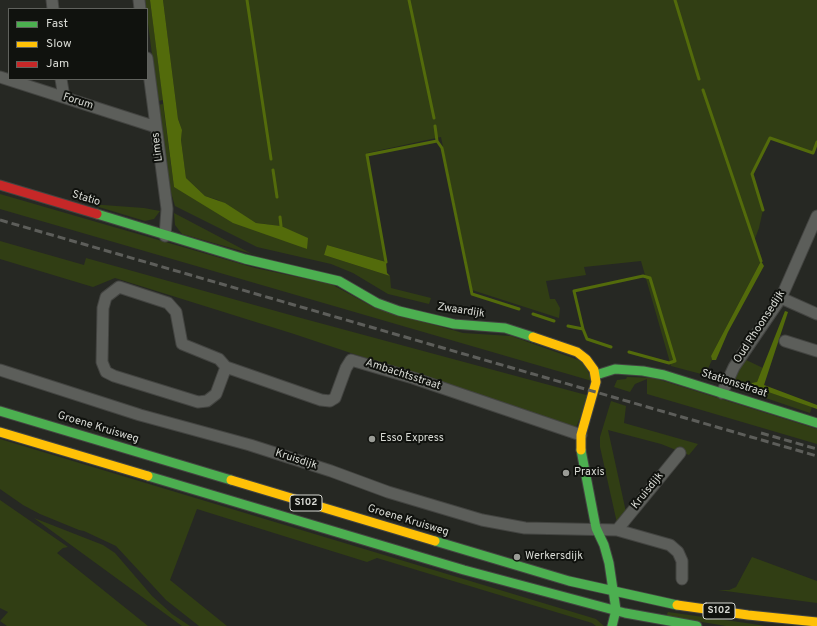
<!DOCTYPE html>
<html>
<head>
<meta charset="utf-8">
<style>
	body { margin:0 }
	#map { position:relative; width:817px; height:626px; overflow:hidden; background:#262823; font-family:Overpass,sans-serif }
	canvas { display:block }
	.legend { position:absolute; left:8px; top:8px; width:140px; height:72px; box-sizing:border-box; background:#10120e; border:1px solid #60625d; margin:0; padding:5px 7px; list-style:none; font-size:12px; color:#d8dad4 }
	.legend li { display:flex; align-items:center; gap:8px; height:20px }
	.legend b { width:20px; border:1px solid #60625d }
</style>
</head>
<body>
<div id="map">
<canvas width="817" height="626"></canvas>
<ul class="legend">
<li><b style="height:5px;background:#4caf50"></b>Fast</li>
<li><b style="height:5px;background:#ffc107"></b>Slow</li>
<li><b style="height:5px;background:#c62828"></b>Jam</li>
</ul>
</div>
<script>
const g = document.querySelector('canvas').getContext('2d');
g.lineJoin = 'round';
function fillPath(path, color) { g.fillStyle = color; g.fill(path, 'evenodd'); }
const shape = rows => new Path2D(rows.map(r => 'M' + r).join(''));
function trace(path, color, width, dash) { g.strokeStyle = color; g.lineWidth = width; g.lineCap = dash ? 'butt' : 'round'; g.setLineDash(dash || []); g.stroke(path); }
function drawText(font, color, halo, rows, align = 'center') {
  g.font = font + ' Overpass,sans-serif'; g.lineWidth = 4; g.setLineDash([]); g.textBaseline = 'middle'; g.strokeStyle = halo; g.fillStyle = color; for (const [text, x, y, turn = 0] of rows) {
    g.save(); g.translate(x, y); g.rotate((+turn || 0) * Math.PI / 180); g.textAlign = isNaN(turn) ? turn : align; if (halo) g.strokeText(text, 0, 0); g.fillText(text, 0, 0); g.restore();
  }
}
fillPath(shape([
	[145,0,150,0,163,100,158,101],
	[163,0,817,0,817,142,813,153,770,138,752,174,763,210,759,228,754,241,761,261,711,356,712,360,705,375,671,366,641,261,584,267,586,275,546,281,550,299,555,299,560,308,559,318,472,290,441,137,367,153,386,262,327,245,324,255,390,276,391,288,431,298,429,304,388,294,353,273,331,264,257,247,175,206,169,186,158,105,163,104,174,187,307,249,281,226,256,223,218,200,205,196,186,178,181,140,182,130,178,119],
	[0,194,255,268,331,284,375,308,463,333,511,336,584,362,592,381,0,209],
	[89,204,144,208,160,211,154,219,145,221],
	[174,213,250,253,309,270,182,234,175,225],
	[0,241,84,265,86,258,301,318,590,396,576,427,566,425,294,334,115,278,93,287,0,259],
	[742,358,763,368,757,382,757,388,812,407,810,413,736,388,734,381],
	[627,377,654,378,817,429,817,444,647,394,647,379,635,384,630,392,614,387,617,380,626,379],
	[611,401,626,406,624,423,698,444,689,455,661,444,608,430,626,512,617,523,600,447,600,437],
	[0,439,596,619,604,626,596,626,592,623,377,558,367,562,197,509,170,580,227,626,199,626,166,600,116,546,84,531,79,530,40,514,23,505,0,489],
	[0,500,68,547,63,548,57,553,148,626,7,626,0,621,8,612,0,608],
	[34,518,103,545,115,553,152,596,172,614,190,626,182,626],
	[752,557,817,581,817,603,718,590,729,590,736,587],
	[668,612,753,624,766,626,726,626,666,616]
]), '#313e14');
fillPath(shape([
	[150,0,163,0,178,119,182,130,181,140,186,178,205,196,225,203,256,223,281,226,308,238,307,249,233,223,174,187],
	[327,245,386,262,387,273,390,276,324,255],
	[761,261,764,266,728,332,716,360,712,360,711,356],
	[785,311,788,312,764,385,817,405,817,409,751,386,752,383,757,382]
]), '#536b0b');
trace(shape([
	[247,0,271,159],
	[409,0,434,118],
	[675,0,699,79],
	[703,90,761,261],
	[437,141,442,148,472,294,519,309],
	[273,170,277,197],
	[763,210,752,174,770,138,813,153,817,142],
	[280,217,281,226],
	[386,262,367,155,437,141,435,126],
	[533,314,554,321],
	[568,326,583,329,587,339,611,347],
	[583,329,574,291,643,276,650,278,675,361,669,363,629,352]
]), '#536b0b', 3);
const street = shape([
	[52,0,53,9],
	[139,0,140,9],
	[147,58,167,209,165,236],
	[0,77,156,127],
	[61,79,64,97],
	[781,298,817,314],
	[785,341,817,351],
	[226,367,216,394,207,401,198,402,114,376,106,372,102,362,103,308,106,297,119,287,168,303,176,312,182,344,219,359,226,367,321,400,330,401,335,398,346,368,351,360,413,378,581,435],
	[0,370,140,415,250,445,331,471,388,492,482,520,525,528,617,530,670,545,678,552,682,561,682,579],
	[722,393,734,367,781,298,817,216],
	[617,530,680,453]
]);
const fast = shape([
	[97,214,245,259,339,281,377,303,399,311,454,324,505,328,533,337],
	[596,375,615,369,643,371,664,375,817,423],
	[0,411,231,480],
	[581,450,596,528,604,545,609,563,616,610,612,626],
	[148,476,464,570,625,613,697,626],
	[435,541,569,581,677,605]
]);
const slow = shape([
	[533,337,577,352,586,359,594,370,596,382,581,435,581,450],
	[0,432,148,476],
	[231,480,435,541],
	[677,605,748,615,817,622]
]);
const jam = shape([
	[0,185,97,214]
]);
trace(street, '#434441', 13);
trace(fast, '#434441', 11);
trace(slow, '#434441', 11);
trace(jam, '#434441', 11);
trace(street, '#5c5e5a', 11);
trace(fast, '#4caf50', 9);
trace(slow, '#ffc107', 9);
trace(jam, '#c62828', 9);
trace(shape([
	[0,220,817,456],
	[761,433,817,449]
]), '#5d5e5a', 3, [8, 4]);
for (const [x, y, r, color] of [
	[372,439,4,"#9a9c96"],
	[566,473,4,"#9a9c96"],
	[517,557,4,"#9a9c96"]
]) { const dot = new Path2D(); dot.arc(x, y, r, 0, 2 * Math.PI); g.fillStyle = color; g.fill(dot); trace(dot, '#10120e', 1.5); }
for (const [x, y, w] of [
	[306,503,32],
	[719,611,32]
]) { const box = new Path2D(); box.roundRect(x - w / 2, y - 8, w, 16, 3); g.fillStyle = '#10120e'; g.fill(box); trace(box, '#d8dad4', 1); }
drawText('bold 10px', '#d8dad4', null, [
	["S102",306,503],
	["S102",719,611]
]);
drawText('11px', '#d8dad4', '#10120e', [
	["Forum",78,102,18],
	["Limes",158,147,-97],
	["Statio",86,199,17],
	["Zwaardijk",461,311,9],
	["Oud Rhoonsedijk",760,327,-57],
	["Ambachtsstraat",403,375,18],
	["Stationsstraat",734,384,18],
	["Groene Kruisweg",98,428,17],
	["Kruisdijk",296,460,18],
	["Kruisdijk",648,491,-51],
	["Groene Kruisweg",408,521,17]
]);
drawText('11px', '#d8dad4', '#10120e', [
	["Esso Express",380,439],
	["Praxis",574,473],
	["Werkersdijk",525,557]
], 'left');
</script>
</body>
</html>
